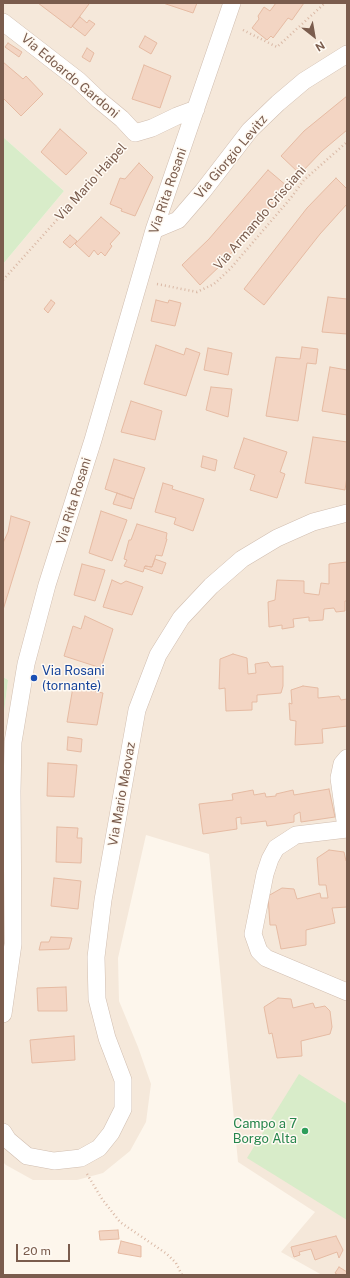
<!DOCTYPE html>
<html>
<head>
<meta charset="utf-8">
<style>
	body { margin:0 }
	#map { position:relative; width:350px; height:1278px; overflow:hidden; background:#fdf6ec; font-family:"Public Sans",sans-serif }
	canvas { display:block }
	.frame { position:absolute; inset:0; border:4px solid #7a5c4d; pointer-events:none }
	.north { position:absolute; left:294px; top:16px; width:40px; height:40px; -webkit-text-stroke:3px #fffaf3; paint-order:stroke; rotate:149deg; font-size:11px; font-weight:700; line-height:16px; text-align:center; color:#7a5c4d }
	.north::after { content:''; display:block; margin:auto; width:14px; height:18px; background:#7a5c4d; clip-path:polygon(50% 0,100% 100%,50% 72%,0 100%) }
	.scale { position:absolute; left:16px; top:1244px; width:54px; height:18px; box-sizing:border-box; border:2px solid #7a5c4d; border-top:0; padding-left:5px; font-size:12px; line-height:14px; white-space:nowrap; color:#7a5c4d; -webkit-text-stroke:3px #fffaf3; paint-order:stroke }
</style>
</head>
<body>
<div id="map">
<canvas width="350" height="1278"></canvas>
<div class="frame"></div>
<div class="north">N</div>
<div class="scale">20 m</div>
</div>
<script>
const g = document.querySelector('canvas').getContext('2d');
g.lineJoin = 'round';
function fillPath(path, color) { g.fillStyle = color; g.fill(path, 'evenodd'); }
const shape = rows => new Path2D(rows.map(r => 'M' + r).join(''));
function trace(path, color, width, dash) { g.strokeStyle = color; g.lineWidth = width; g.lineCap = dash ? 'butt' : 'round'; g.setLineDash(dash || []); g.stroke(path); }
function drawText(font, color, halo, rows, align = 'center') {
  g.font = font + ' "Public Sans",sans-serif'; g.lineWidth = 3; g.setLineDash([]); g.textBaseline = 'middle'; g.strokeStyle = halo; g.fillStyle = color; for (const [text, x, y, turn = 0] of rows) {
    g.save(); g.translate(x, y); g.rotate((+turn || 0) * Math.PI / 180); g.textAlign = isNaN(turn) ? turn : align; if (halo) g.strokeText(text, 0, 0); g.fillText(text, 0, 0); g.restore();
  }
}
fillPath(shape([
	[3,3,347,3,347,1275,322,1275,281,1252,315,1212,238,1162,209,854,146,835,118,958,119,1001,138,1047,151,1084,146,1122,130,1151,103,1173,77,1180,33,1180,6,1165,3,1162,3,720,8,680,3,677,3,264,64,191,3,137]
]), '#f5e8da');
fillPath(shape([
	[3,137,64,191,3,264],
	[3,677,8,680,3,720],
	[299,1074,347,1104,347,1220,247,1158]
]), '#d8ecc9');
const building = shape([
	[38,3,88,3,89,4,71,28,38,3],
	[163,3,197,3,193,13,163,3],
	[276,3,304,3,292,20,288,18,273,38,271,36,267,40,252,28,259,19,258,16,264,7,270,11,276,3],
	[80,17,87,23,89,20,95,24,85,36,72,26,80,17],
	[145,36,157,43,151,54,139,47,145,36],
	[8,43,22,52,19,57,5,47,8,43],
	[87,48,94,53,90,62,82,57,87,48],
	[3,62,23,79,26,76,43,94,21,116,3,98,3,62],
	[144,65,171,76,160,108,132,99,144,65],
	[347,96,347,130,322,151,300,174,281,156,304,131,347,96],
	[60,129,87,153,66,175,41,152,60,129],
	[139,163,153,177,135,216,121,211,122,209,110,204,120,178,125,179,139,163],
	[268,170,287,186,223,263,200,285,182,265,209,239,268,170],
	[336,178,347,189,347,204,320,234,264,305,244,289,307,208,336,178],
	[101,217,120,233,110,244,112,246,105,256,101,252,98,255,94,250,89,257,75,244,101,217],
	[70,235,77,241,70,248,63,242,70,235],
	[328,297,347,299,347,334,322,332,328,297],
	[51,300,55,303,48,313,44,309,51,300],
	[156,300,168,303,169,300,181,303,175,326,151,321,156,300],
	[156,345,184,355,186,348,200,353,186,396,144,384,156,345],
	[302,347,318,349,316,364,307,363,298,421,266,416,276,357,300,359,302,347],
	[208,348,232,353,228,375,204,370,208,348],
	[330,367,347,370,347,415,322,411,330,367],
	[211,387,232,389,228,417,206,410,211,387],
	[131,401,162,411,155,440,121,432,131,401],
	[313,437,347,442,347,476,345,490,305,483,313,437],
	[244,438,287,452,280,472,285,474,277,498,250,490,255,475,234,468,244,438],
	[203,456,217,460,215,471,201,467,203,456],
	[114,459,145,468,134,499,105,489,114,459],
	[163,483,173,486,172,489,204,499,193,531,174,524,176,518,155,512,163,483],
	[117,493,134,499,131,509,113,504,117,493],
	[101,511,127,520,112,561,89,553,101,511],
	[11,516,30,522,3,610,3,543,8,532,11,516],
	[137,524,167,533,166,539,167,539,162,556,156,555,152,567,145,566,143,572,124,566,127,560,124,559,129,540,131,540,137,524],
	[155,559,166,563,162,574,144,568,145,566,152,567,155,559],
	[347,562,347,601,345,601,345,611,336,612,334,608,324,609,323,620,309,621,309,617,293,619,294,627,282,629,282,625,269,627,268,602,275,600,277,580,304,581,304,593,319,595,321,583,329,584,329,564,347,562],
	[82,564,105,570,95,601,74,595,82,564],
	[112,580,121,584,126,581,143,587,132,615,103,607,112,580],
	[85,616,113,629,101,668,64,656,73,626,81,629,85,616],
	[233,654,247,658,248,674,256,673,255,664,268,662,271,667,283,666,283,686,281,693,257,695,257,702,252,702,252,710,226,711,225,688,219,689,220,659,233,654],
	[303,686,318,688,318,698,339,696,341,700,347,699,347,726,322,729,323,743,295,745,296,721,290,720,289,703,292,704,291,690,303,686],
	[73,687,103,693,97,725,67,722,73,687],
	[68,737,82,739,81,752,67,750,68,737],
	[48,763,77,765,74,797,47,796,48,763],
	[329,789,335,817,301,822,300,812,294,815,294,822,267,826,266,821,241,824,241,817,236,818,237,829,203,834,199,804,233,800,232,794,253,790,254,795,265,793,266,797,276,796,276,794,293,790,294,795,329,789],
	[57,827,78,828,77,838,82,838,81,863,56,862,57,827],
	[329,850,344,852,346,861,347,861,347,907,332,908,335,923,306,930,306,945,281,949,276,925,270,925,268,896,282,888,294,889,297,899,320,893,321,898,328,898,326,885,319,885,317,858,329,850],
	[54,878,81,881,78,909,51,906,54,878],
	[51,937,72,938,69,949,39,950,41,942,49,942,51,937],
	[66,987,67,1011,38,1011,37,988,66,987],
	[278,998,291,999,293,1008,313,1003,315,1008,325,1006,330,1011,332,1027,330,1034,301,1041,302,1056,277,1058,272,1033,269,1034,264,1007,278,998],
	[74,1036,75,1060,32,1063,30,1040,74,1036],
	[118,1230,119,1239,100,1240,99,1231,118,1230],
	[336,1236,343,1250,339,1258,337,1252,315,1260,311,1249,299,1252,300,1255,294,1257,291,1247,336,1236],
	[121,1241,141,1246,141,1257,118,1253,121,1241],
	[339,1267,347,1272,347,1275,338,1275,335,1273,339,1267]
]);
fillPath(building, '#f3d5c3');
trace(building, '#e6bba3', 1);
const street = shape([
	[3,22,78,80,99,100,122,119,135,133,152,128,177,116,196,109],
	[154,230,178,220,203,191,250,130,278,103,304,81,347,54],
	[346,828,339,778,342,764,347,758],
	[347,829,296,835,276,848,270,859,265,874,253,934,259,951,266,958,347,992],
	[3,1014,13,944,12,791,13,742,26,664,47,585,93,440,154,230,232,3],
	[3,1132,8,1140,27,1156,54,1161,81,1158,99,1148,111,1133,123,1109,123,1080,107,1038,97,999,96,957,103,900,137,710,158,655,181,618,211,586,242,559,277,538,313,522,347,513]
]);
trace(street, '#d1beb0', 18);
trace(shape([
	[243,30,277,47,325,3],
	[3,280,124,145],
	[157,284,197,292,214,284,230,269,290,199,304,180,347,142],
	[87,1174,102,1199,120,1222,167,1254,176,1263,182,1275]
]), '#d9b8a5', 2.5, [1, 3]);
trace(street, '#fff', 17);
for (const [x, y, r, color] of [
	[34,678,4,"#1a4fb4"],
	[305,1131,4,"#2e9e5b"]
]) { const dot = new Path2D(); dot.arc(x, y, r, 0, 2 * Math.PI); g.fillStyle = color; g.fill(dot); trace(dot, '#fffaf3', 1.5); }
drawText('13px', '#7a5c4d', '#fffaf3', [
	["Via Edoardo Gardoni",70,76,40],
	["Via Giorgio Levitz",231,157,-50],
	["Via Mario Haipel",91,182,-48],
	["Via Rita Rosani",168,191,-71],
	["Via Armando Crisciani",260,218,-49],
	["Via Rita Rosani",74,501,-73],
	["Via Mario Maovaz",122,794,-80]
]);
drawText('13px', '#164399', '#fffaf3', [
	["Via Rosani",42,671],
	["(tornante)",42,686]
], 'left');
drawText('13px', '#27864d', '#fffaf3', [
	["Campo a 7",297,1124],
	["Borgo Alta",297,1139]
], 'right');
</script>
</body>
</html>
